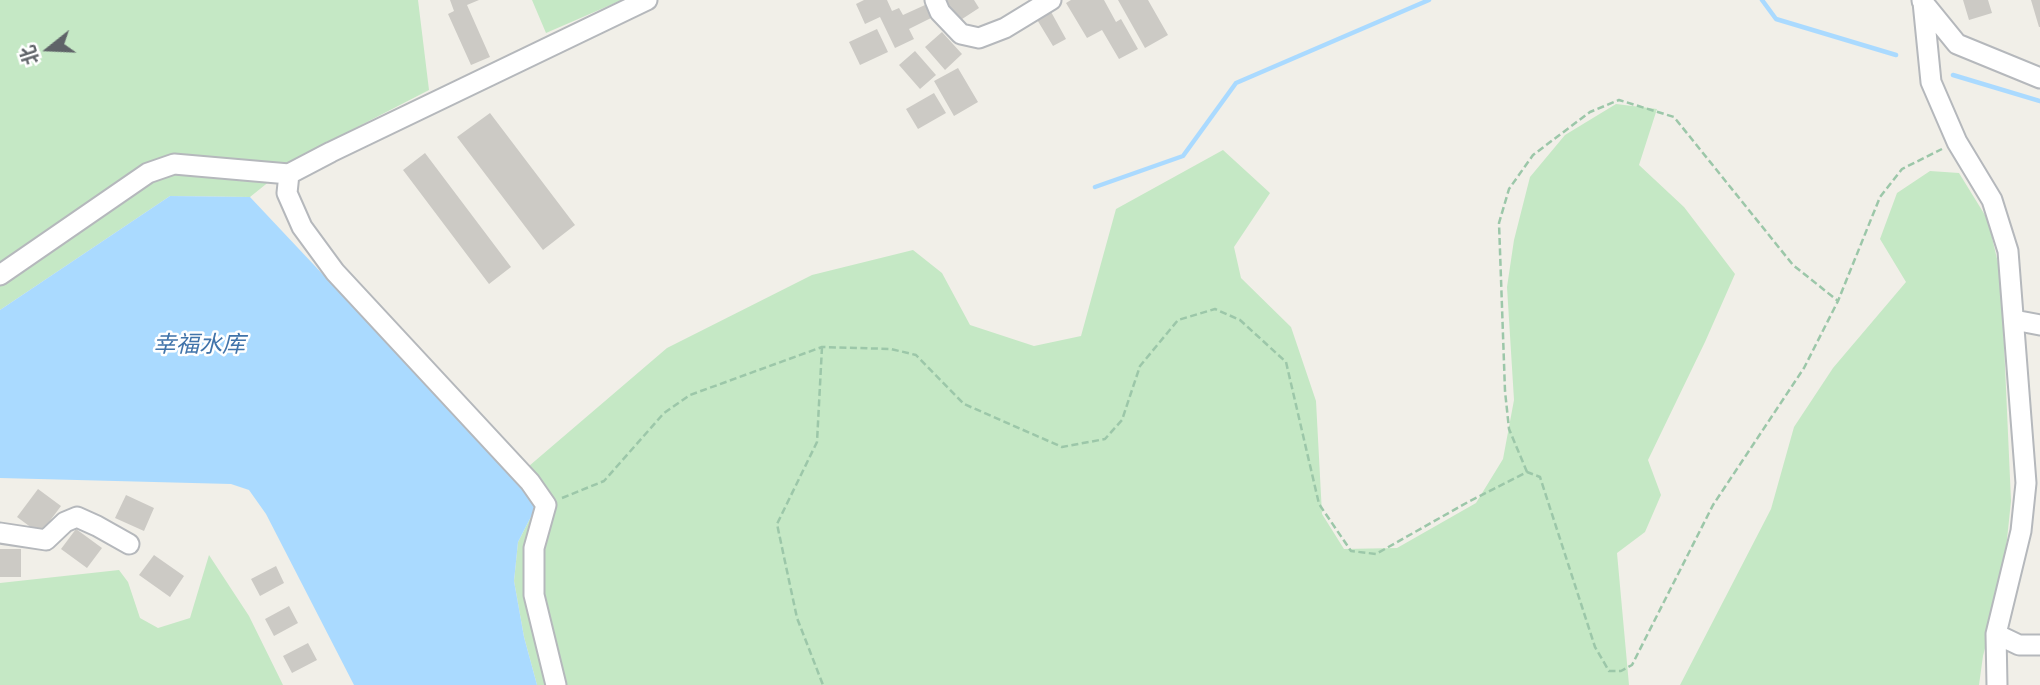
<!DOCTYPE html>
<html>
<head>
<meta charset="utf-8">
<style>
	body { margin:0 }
	#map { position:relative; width:2040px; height:685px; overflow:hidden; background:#f1efe8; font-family:"Golos Text","Noto Sans SC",sans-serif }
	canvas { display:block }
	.north { position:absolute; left:14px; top:14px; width:70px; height:70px; -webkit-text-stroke:5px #fff; paint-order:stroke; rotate:252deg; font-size:19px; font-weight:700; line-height:28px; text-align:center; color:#5f6368 }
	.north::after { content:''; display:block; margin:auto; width:24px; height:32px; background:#5f6368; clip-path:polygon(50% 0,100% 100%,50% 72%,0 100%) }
</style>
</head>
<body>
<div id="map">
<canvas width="2040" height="685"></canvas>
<div class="north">北</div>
</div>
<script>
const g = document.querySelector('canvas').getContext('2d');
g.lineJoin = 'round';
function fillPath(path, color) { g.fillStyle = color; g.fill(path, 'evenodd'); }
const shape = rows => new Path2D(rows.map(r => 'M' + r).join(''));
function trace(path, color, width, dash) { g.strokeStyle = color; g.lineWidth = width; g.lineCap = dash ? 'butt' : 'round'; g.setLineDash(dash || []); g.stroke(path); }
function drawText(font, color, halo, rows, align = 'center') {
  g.font = font + ' "Golos Text","Noto Sans SC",sans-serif'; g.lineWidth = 5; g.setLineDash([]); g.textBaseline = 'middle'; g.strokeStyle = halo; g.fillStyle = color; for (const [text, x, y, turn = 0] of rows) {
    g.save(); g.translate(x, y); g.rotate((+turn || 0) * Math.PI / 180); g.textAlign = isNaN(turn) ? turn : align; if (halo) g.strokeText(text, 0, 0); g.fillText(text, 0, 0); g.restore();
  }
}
fillPath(shape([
	[0,0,418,0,429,90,301,156,250,197,170,196,0,310],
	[532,0,622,0,546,33],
	[1616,104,1657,109,1639,165,1684,207,1735,274,1705,342,1648,460,1661,495,1645,532,1617,553,1629,685,537,685,524,637,514,581,518,542,538,503,515,478,667,348,812,275,913,250,942,273,970,325,1034,346,1081,336,1116,209,1223,150,1270,193,1234,247,1241,278,1291,327,1316,401,1322,514,1344,549,1397,548,1476,503,1503,459,1514,400,1507,287,1514,240,1530,177,1565,135],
	[1930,171,1959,173,1988,220,2001,276,2011,501,2003,578,1983,656,1979,685,1680,685,1771,509,1794,427,1833,368,1906,282,1880,239,1897,193],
	[209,555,249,616,283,685,0,685,0,583,119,570,128,582,140,618,158,628,190,618]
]), '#c5e8c5');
fillPath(shape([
	[170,196,250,197,538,503,518,542,514,581,524,637,537,685,354,685,266,514,249,490,231,484,0,478,0,310]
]), '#aadaff');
trace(shape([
	[1762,0,1776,19,1896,55],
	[1953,75,2040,101],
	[1095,187,1183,156,1236,83,1429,0]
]), '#aadaff', 4.5);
fillPath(shape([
	[450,0,479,0,467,5,490,57,471,65,448,14,454,11],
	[864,0,887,0,892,11,899,8,903,15,925,5,931,18,909,29,914,39,895,48,880,17,865,24,856,4],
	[939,0,974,0,979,8,956,23],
	[1071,0,1104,0,1116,22,1121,19,1138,49,1119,59,1102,30,1087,38,1066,3],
	[1118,0,1148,0,1168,35,1145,48],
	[1963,0,1988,0,1992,13,1969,20],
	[2031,0,2040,0,2040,27,2039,27],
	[1050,10,1066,39,1053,46,1036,18],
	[877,29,888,52,860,65,849,42],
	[942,32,962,54,945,70,925,47],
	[915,51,936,75,920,89,899,65],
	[958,68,978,102,954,116,934,81],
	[934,93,946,113,918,129,906,109],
	[490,113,575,225,543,250,457,137],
	[425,153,511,267,489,284,403,170],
	[38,489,61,506,40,534,17,517],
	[126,495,154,508,144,531,115,518],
	[76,529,102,548,87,568,61,549],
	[0,549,21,549,21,577,0,577],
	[154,555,184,576,170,597,139,575],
	[276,566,284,583,260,596,251,579],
	[289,606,298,623,274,636,265,619],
	[308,643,317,660,292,673,283,656]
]), '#cccac5');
const minor = shape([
	[935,0,940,12,961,34,979,38,1005,28,1051,0],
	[1922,1,1957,44,2040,78],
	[1923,2,1931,82,1957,142,1992,200,2008,251,2026,483,2021,531,1996,634,1997,685],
	[0,275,148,173,174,164,289,174],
	[2014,320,2040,325],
	[0,533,46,540,65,522,77,517,97,526,129,544],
	[1996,634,2019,645,2040,645],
	[556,685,534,595,534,548,546,505,530,482,335,272,302,227,287,193,289,174,331,152,647,0]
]);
trace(minor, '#b5b8bc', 23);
trace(shape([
	[822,347,817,442,777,524,797,618,823,685],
	[1527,472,1509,429,1505,391,1499,223,1509,189,1533,155,1590,112,1619,100,1674,117,1793,265,1838,301],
	[562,498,604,481,664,413,690,395,822,347,891,349,916,355,964,404,1062,447,1105,439,1122,420,1140,366,1178,320,1215,309,1240,320,1286,362,1319,504,1351,551,1376,554,1468,502,1527,472,1540,477,1595,647,1609,671,1621,671,1632,665,1713,505,1804,368,1838,301,1880,197,1902,169,1942,149]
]), '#9cc7a9', 2.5, [7, 3.5]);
trace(minor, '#fff', 19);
drawText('italic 23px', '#4174aa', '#fff', [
	["幸福水库",199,345]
]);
</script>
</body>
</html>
